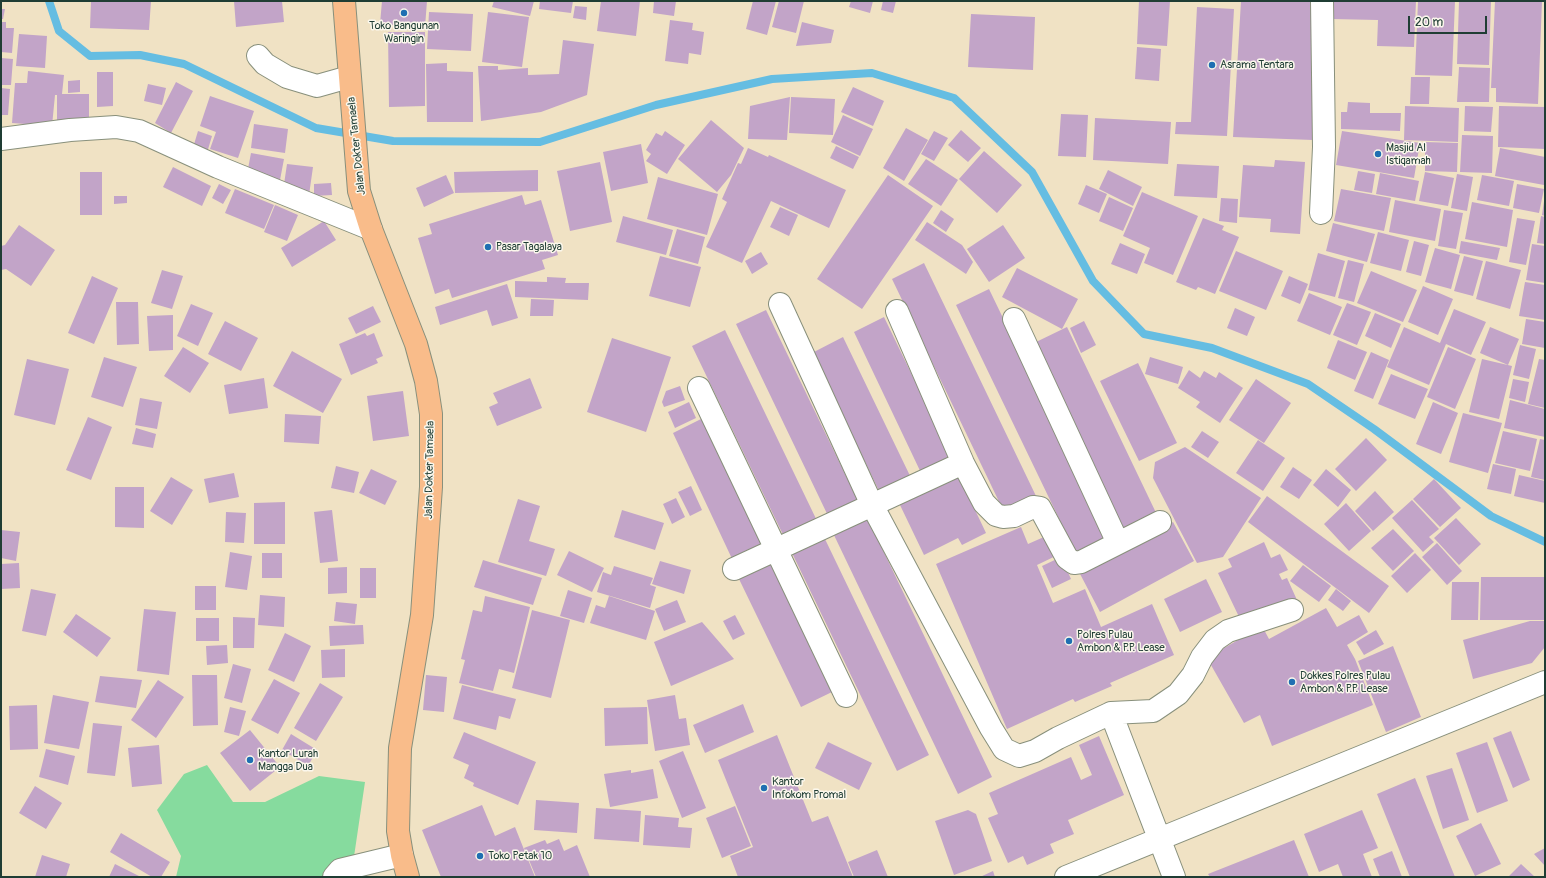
<!DOCTYPE html>
<html>
<head>
<meta charset="utf-8">
<style>
	body { margin:0 }
	#map { position:relative; width:1546px; height:878px; overflow:hidden; background:#f0e2c4; font-family:Pangolin,sans-serif }
	canvas { display:block }
	.frame { position:absolute; inset:0; border:2px solid #1f3d34; pointer-events:none }
	.scale { position:absolute; left:1408px; top:16px; width:79px; height:18px; box-sizing:border-box; border:2px solid #1f3d34; border-top:0; padding-left:5px; font-size:12px; line-height:14px; white-space:nowrap; color:#1f3d34; -webkit-text-stroke:3px #fbf7ec; paint-order:stroke }
</style>
</head>
<body>
<div id="map">
<canvas width="1546" height="878"></canvas>
<div class="frame"></div>
<div class="scale">20 m</div>
</div>
<script>
const g = document.querySelector('canvas').getContext('2d');
g.lineJoin = 'round';
function fillPath(path, color) { g.fillStyle = color; g.fill(path, 'evenodd'); }
const shape = rows => new Path2D(rows.map(r => 'M' + r).join(''));
function trace(path, color, width, dash) { g.strokeStyle = color; g.lineWidth = width; g.lineCap = dash ? 'butt' : 'round'; g.setLineDash(dash || []); g.stroke(path); }
function drawText(font, color, halo, rows, align = 'center') {
  g.font = font + ' Pangolin,sans-serif'; g.lineWidth = 3; g.setLineDash([]); g.textBaseline = 'middle'; g.strokeStyle = halo; g.fillStyle = color; for (const [text, x, y, turn = 0] of rows) {
    g.save(); g.translate(x, y); g.rotate((+turn || 0) * Math.PI / 180); g.textAlign = isNaN(turn) ? turn : align; if (halo) g.strokeText(text, 0, 0); g.fillText(text, 0, 0); g.restore();
  }
}
fillPath(shape([
	[207,765,233,802,265,802,319,776,365,782,351,877,176,877,181,856,157,810,184,774]
]), '#86db9e');
trace(shape([
	[49,1,59,31,90,56,140,55,184,64,316,128,393,141,540,142,656,105,772,79,872,73,954,98,1032,172,1093,281,1144,334,1212,348,1308,384,1374,429,1491,516,1545,542]
]), '#65bde2', 8);
fillPath(shape([
	[91,1,151,1,149,30,90,28],
	[234,1,282,1,284,22,236,27],
	[382,1,427,1,425,27,380,24],
	[494,1,534,1,530,16,492,7],
	[540,1,573,1,571,13,539,9],
	[601,1,640,1,636,36,597,31],
	[654,1,676,1,674,16,653,13],
	[753,1,776,1,767,35,746,29],
	[779,1,804,1,796,33,772,27],
	[851,1,873,1,870,13,849,7],
	[883,1,896,1,893,13,881,10],
	[1139,1,1170,1,1167,46,1137,44],
	[1241,1,1311,1,1313,140,1233,137],
	[1331,1,1416,1,1414,47,1377,46,1378,20,1331,19],
	[1418,1,1455,1,1452,76,1415,75],
	[1459,1,1491,1,1489,65,1457,64],
	[1495,1,1542,1,1538,104,1496,102,1496,88,1491,88],
	[575,6,587,7,586,20,573,18],
	[1197,7,1234,9,1227,136,1175,134,1176,122,1191,122],
	[1,9,5,9,3,19,1,19],
	[429,12,473,14,471,51,427,49],
	[488,12,529,17,522,67,482,62],
	[971,14,1035,17,1033,70,968,67],
	[670,20,693,23,692,30,704,32,701,55,689,53,688,64,665,61],
	[1,22,6,22,6,28,14,28,12,53,1,52],
	[802,22,834,30,831,43,796,46],
	[388,32,425,32,425,106,389,107],
	[19,34,47,36,45,68,16,66],
	[563,40,594,44,587,95,541,112,481,121,478,66,498,66,498,70,528,68,528,75,559,74],
	[1137,47,1161,49,1159,81,1135,79],
	[1,58,13,59,11,85,1,85],
	[447,63,447,71,473,72,473,122,427,122,426,64],
	[1459,67,1490,68,1489,102,1457,102],
	[28,71,64,75,62,94,89,94,89,122,57,122,57,95,55,95,52,126,12,123,15,83,27,83],
	[97,72,113,72,113,106,97,107],
	[1411,77,1430,77,1429,104,1410,104],
	[80,80,80,92,68,93,68,81],
	[176,82,193,91,171,133,155,123],
	[148,84,166,88,162,105,144,101],
	[853,87,884,101,873,126,841,112],
	[1,88,10,89,8,115,1,115],
	[210,96,254,111,238,158,210,149,216,132,200,126],
	[790,97,787,140,748,139,750,106],
	[791,97,835,99,833,135,789,133],
	[1348,102,1370,103,1370,113,1401,113,1400,131,1341,129,1341,112,1347,112],
	[1405,106,1459,108,1458,142,1404,140],
	[1465,106,1493,107,1491,132,1464,131],
	[1499,106,1545,107,1545,149,1498,147],
	[1061,114,1088,115,1086,157,1058,156],
	[843,115,873,129,860,156,831,142],
	[1095,118,1171,122,1168,164,1093,160],
	[711,120,744,148,731,175,717,192,678,159],
	[254,124,288,129,285,153,251,148],
	[906,128,928,140,904,181,883,168],
	[961,130,981,148,968,162,948,145],
	[198,131,212,136,206,156,192,151],
	[665,131,685,145,667,174,646,161,651,154,646,150,656,133,662,136],
	[934,131,948,138,934,161,921,154],
	[1342,131,1420,143,1414,178,1336,165],
	[1462,135,1493,136,1492,173,1460,172],
	[1425,142,1458,143,1457,172,1425,171],
	[641,144,648,183,611,191,603,152],
	[836,146,859,157,853,169,830,158],
	[748,148,768,157,769,155,846,190,829,228,771,201,742,263,706,247,727,202,722,199,738,163,741,164],
	[1500,148,1545,157,1544,185,1495,176],
	[984,151,1022,185,997,213,959,179],
	[251,153,284,159,280,180,247,174],
	[926,159,958,180,941,206,908,184],
	[1275,160,1305,162,1300,234,1270,232,1271,219,1239,217,1243,165,1274,167],
	[600,162,612,222,570,231,557,171],
	[287,164,313,167,309,195,283,191],
	[1177,164,1219,166,1217,198,1174,196],
	[173,167,211,186,202,206,163,187],
	[538,170,538,191,455,193,454,172],
	[1108,170,1142,187,1133,206,1099,189],
	[1358,171,1375,174,1372,193,1354,190],
	[80,172,102,172,102,215,80,215],
	[1425,172,1454,178,1448,206,1419,201],
	[1380,173,1419,181,1415,201,1376,194],
	[1457,174,1473,177,1467,211,1451,208],
	[446,175,454,193,424,207,416,188],
	[888,175,933,206,862,309,817,279],
	[1482,175,1514,181,1509,206,1477,200],
	[658,177,718,194,707,235,647,219],
	[331,183,332,195,314,196,314,184],
	[219,184,231,190,223,204,212,198],
	[1517,184,1544,189,1539,213,1513,208],
	[1086,185,1107,194,1099,213,1078,204],
	[235,189,274,205,264,229,225,213],
	[1341,189,1391,198,1384,231,1334,221],
	[1142,192,1198,216,1173,275,1144,263,1150,248,1123,236],
	[522,195,525,205,541,200,558,255,542,260,545,269,452,298,449,289,435,294,418,238,432,234,429,224],
	[114,196,127,196,127,203,114,204],
	[1109,197,1133,208,1123,231,1099,221],
	[1221,198,1238,199,1237,223,1219,221],
	[1395,200,1441,209,1435,241,1389,232],
	[1544,201,1545,201,1545,216,1542,215],
	[1472,202,1513,210,1507,247,1465,239],
	[275,205,298,215,287,241,264,232],
	[780,207,798,215,789,236,770,227],
	[941,210,954,219,946,232,933,223],
	[1444,210,1463,213,1456,249,1438,246],
	[623,216,673,230,666,255,616,242],
	[1541,216,1545,217,1545,244,1537,243],
	[1203,218,1224,226,1222,230,1239,237,1215,294,1198,287,1196,290,1176,282],
	[1517,218,1535,221,1526,265,1509,262],
	[324,221,336,240,292,267,281,248],
	[927,222,962,245,973,262,966,274,915,240],
	[1333,223,1375,234,1367,262,1326,251],
	[19,225,55,250,31,286,6,269,1,270,1,246,5,245],
	[1003,225,1025,258,989,282,967,249],
	[677,229,705,237,698,264,669,256],
	[1378,232,1409,240,1401,271,1370,263],
	[1414,241,1429,245,1421,276,1406,272],
	[1461,241,1500,248,1497,260,1459,253],
	[1120,243,1145,254,1137,274,1111,264],
	[1532,244,1545,246,1545,283,1526,280],
	[1435,248,1460,255,1451,289,1425,282],
	[1236,251,1283,271,1266,310,1219,291],
	[761,252,768,264,752,274,745,261],
	[1318,253,1345,261,1335,297,1308,290],
	[660,256,701,267,690,307,649,296],
	[1464,256,1483,261,1473,296,1454,291],
	[1348,260,1364,264,1354,302,1338,298],
	[1486,261,1521,270,1510,309,1476,299],
	[924,263,1036,496,1004,512,892,279],
	[1017,268,1078,299,1062,329,1002,297],
	[162,270,183,276,172,309,151,303],
	[1371,271,1417,290,1403,322,1357,303],
	[92,276,118,288,94,344,68,333],
	[1289,276,1308,284,1300,304,1281,296],
	[547,277,566,278,565,283,589,283,588,300,515,297,515,281,547,282],
	[1525,282,1545,285,1545,320,1519,316],
	[507,284,518,318,492,326,487,310,440,325,435,307],
	[1423,286,1453,299,1438,335,1408,322],
	[989,289,1111,542,1078,558,956,305],
	[1309,293,1342,307,1330,335,1297,321],
	[531,299,554,300,553,316,530,316],
	[116,302,138,302,139,344,117,345],
	[1347,303,1371,312,1357,345,1333,335],
	[191,304,213,313,198,346,177,336],
	[373,306,381,322,356,334,348,318],
	[1235,308,1255,317,1247,336,1227,328],
	[1454,309,1486,322,1471,355,1446,344,1429,385,1387,367,1404,327,1440,343],
	[766,310,861,507,831,522,736,324],
	[1375,313,1401,324,1391,348,1365,336],
	[173,315,173,350,149,351,147,316],
	[884,317,954,462,923,477,854,332],
	[1526,319,1545,322,1545,348,1522,344],
	[225,321,258,338,241,371,208,354],
	[1084,321,1096,345,1081,353,1070,328],
	[1067,327,1159,519,1127,535,1034,343],
	[1490,327,1519,339,1508,365,1480,353],
	[725,330,820,527,787,543,692,346],
	[365,333,367,336,374,333,383,356,376,359,378,363,351,375,339,344],
	[843,337,913,482,882,497,812,353],
	[612,338,671,357,646,432,587,412],
	[1338,340,1367,352,1355,380,1327,368],
	[1520,345,1536,349,1529,379,1513,375],
	[183,347,209,363,190,393,164,376],
	[1448,347,1476,359,1455,409,1427,397],
	[292,351,342,379,323,413,273,386],
	[1371,352,1389,360,1373,399,1354,391],
	[104,357,137,367,123,407,91,397],
	[1150,357,1183,367,1178,384,1145,374],
	[27,359,69,369,55,425,14,415],
	[1482,359,1512,366,1499,419,1469,412],
	[1539,359,1545,360,1545,408,1528,404],
	[1138,363,1177,443,1139,461,1100,381],
	[1189,370,1200,378,1204,371,1216,378,1219,372,1243,388,1220,423,1196,407,1200,402,1178,388],
	[1391,374,1428,389,1415,419,1378,404],
	[264,378,268,408,229,414,224,385],
	[530,378,542,408,497,426,489,407,498,403,493,393],
	[1256,379,1291,403,1264,443,1229,420],
	[1513,379,1529,382,1525,402,1509,398],
	[680,386,685,400,664,407,662,402,666,391],
	[403,391,409,436,373,441,367,396],
	[140,398,162,402,157,429,135,425],
	[1510,400,1545,409,1545,437,1504,428],
	[689,402,696,418,675,428,668,412],
	[1433,402,1458,413,1441,454,1416,444],
	[1463,413,1502,423,1488,473,1449,462],
	[285,414,321,416,319,444,284,442],
	[88,417,112,427,91,480,66,470],
	[703,418,764,549,734,563,673,433],
	[136,428,156,434,153,448,132,444],
	[1202,431,1219,442,1208,458,1191,447],
	[1503,431,1537,439,1530,471,1495,463],
	[1366,438,1387,460,1356,491,1335,469],
	[1540,439,1545,440,1545,480,1531,477],
	[1258,440,1285,458,1263,491,1236,473],
	[1185,447,1261,498,1223,557,1197,563,1153,478,1155,462],
	[1493,464,1516,469,1511,494,1487,489],
	[336,466,359,472,354,493,331,488],
	[1293,467,1312,480,1299,499,1280,487],
	[371,469,397,481,385,505,359,493],
	[1326,469,1351,490,1338,507,1313,485],
	[234,473,239,497,209,503,204,479],
	[1519,475,1545,481,1545,503,1514,496],
	[959,476,986,533,962,545,958,538,924,555,900,505],
	[171,477,193,490,172,525,150,511],
	[1434,479,1461,508,1440,527,1413,499],
	[691,486,702,510,690,516,678,492],
	[115,487,144,487,144,528,115,527],
	[1375,491,1394,512,1373,531,1355,511],
	[1267,496,1389,586,1369,613,1248,522],
	[676,498,685,517,672,524,663,504],
	[518,499,540,506,529,541,555,549,546,576,498,562],
	[1412,500,1439,529,1429,537,1434,542,1423,552,1392,518],
	[285,502,285,544,254,544,254,503],
	[1346,503,1371,531,1349,551,1324,524],
	[332,510,338,561,320,563,314,512],
	[622,510,664,523,655,550,614,537],
	[226,512,246,513,244,543,225,542],
	[867,517,992,777,958,794,833,533],
	[1456,518,1481,544,1459,565,1434,538],
	[1173,522,1194,561,1100,612,1079,572],
	[1021,527,1028,544,1053,533,1062,553,1037,565,1053,603,1085,589,1101,627,1152,604,1174,655,1110,683,1112,686,1075,702,1073,699,1007,729,936,564],
	[1393,529,1414,551,1393,571,1371,548],
	[1,530,20,532,16,561,1,558],
	[824,537,929,755,897,771,792,553],
	[1264,542,1271,558,1280,554,1288,570,1279,574,1282,580,1287,578,1297,600,1257,619,1241,621,1218,573,1232,567,1228,559],
	[1437,543,1462,571,1447,585,1422,557],
	[569,551,604,568,592,592,557,575],
	[230,552,252,556,247,590,225,587],
	[262,553,282,553,282,578,262,578],
	[1415,553,1431,570,1407,593,1391,576],
	[1061,557,1071,579,1052,588,1042,566],
	[483,560,542,578,533,605,474,587],
	[660,561,691,570,684,594,652,584],
	[19,563,20,588,1,589,1,564],
	[771,564,832,692,801,707,739,579],
	[1303,565,1331,586,1319,602,1290,581],
	[614,566,653,578,650,585,656,587,650,608,597,592,603,572,611,575],
	[347,567,347,593,328,594,328,568],
	[360,568,376,568,376,598,360,598],
	[1481,577,1545,577,1545,620,1480,620],
	[1206,579,1222,612,1180,632,1164,599],
	[1452,582,1479,582,1478,620,1451,620],
	[195,586,216,586,216,610,195,610],
	[31,589,56,594,46,636,22,631],
	[1336,589,1351,601,1343,611,1328,600],
	[568,590,592,598,584,623,560,616],
	[260,595,285,597,284,627,258,625],
	[485,596,530,607,514,673,499,669,493,691,459,683,465,660,461,659,473,610,482,612],
	[609,596,655,611,646,640,590,623,596,605,605,608],
	[677,600,686,622,664,631,655,609],
	[336,602,357,604,355,624,334,621],
	[1326,608,1337,627,1359,615,1368,632,1347,645,1355,659,1373,705,1272,746,1260,715,1244,723,1207,658,1262,626,1269,639],
	[144,609,176,612,169,675,137,671],
	[532,610,570,620,551,698,512,688],
	[76,614,111,638,97,657,63,632],
	[735,615,745,634,733,640,723,621],
	[233,617,255,618,254,648,233,648],
	[196,618,219,618,219,641,196,641],
	[1530,621,1544,621,1545,624,1545,647,1532,663,1473,679,1463,640],
	[702,622,734,659,671,686,654,642],
	[363,625,364,644,330,646,329,626],
	[1376,630,1384,644,1364,655,1356,642],
	[285,633,311,646,294,682,268,670],
	[227,645,228,663,207,665,206,646],
	[1393,646,1421,717,1386,732,1358,661],
	[345,649,345,677,322,678,321,650],
	[233,664,251,669,242,703,224,698],
	[192,675,217,675,218,725,193,726],
	[426,675,447,677,444,712,423,710],
	[100,676,142,680,136,708,95,702],
	[274,679,300,693,278,734,251,720],
	[158,680,184,697,156,738,131,720],
	[320,683,343,697,316,741,294,728],
	[462,685,516,699,510,719,499,716,496,730,453,719],
	[53,695,89,702,79,749,44,743],
	[675,695,679,719,686,718,690,745,655,751,647,700],
	[743,704,754,732,705,753,693,725],
	[37,705,38,749,10,750,9,706],
	[230,707,246,711,239,736,224,732],
	[647,707,648,744,605,746,604,708],
	[93,723,122,726,115,776,87,773],
	[250,730,280,767,250,791,220,753],
	[1511,731,1530,780,1513,788,1493,738],
	[464,732,536,762,518,805,473,786,474,783,464,778,469,765,453,758],
	[291,734,317,750,308,766,282,750],
	[777,735,812,822,828,816,853,877,738,877,730,856,753,847,718,760],
	[1099,736,1124,795,1068,820,1074,834,1050,844,1054,853,1027,865,1023,856,1008,863,988,818,998,814,989,793,1071,757,1081,780,1092,775,1079,745],
	[828,742,872,763,859,790,815,768],
	[1487,742,1508,801,1477,813,1456,753],
	[159,745,162,784,132,787,128,748],
	[46,749,75,756,68,785,39,777],
	[683,751,706,808,682,818,659,761],
	[1452,768,1469,820,1443,829,1426,776],
	[653,769,658,798,610,807,604,774,631,770,631,773],
	[1415,778,1455,877,1410,877,1377,794],
	[35,786,62,803,46,829,19,813],
	[536,800,579,803,577,833,534,830],
	[482,805,495,836,515,827,535,877,441,877,422,830],
	[735,806,751,846,722,858,706,818],
	[596,808,641,811,639,842,594,839],
	[968,810,976,814,992,861,954,875,935,821],
	[1362,810,1378,848,1363,854,1372,877,1343,877,1338,864,1319,872,1304,834],
	[645,815,679,818,678,827,692,828,690,848,643,845],
	[1481,823,1501,864,1475,876,1456,836],
	[121,833,170,862,161,877,152,877,110,852],
	[559,839,564,851,577,845,590,877,536,877,524,848,545,840,547,844],
	[1294,840,1309,877,1210,877,1208,874],
	[1545,848,1545,866,1534,854],
	[877,850,888,877,854,877,848,862],
	[1392,851,1402,877,1380,877,1373,859],
	[42,855,70,864,66,877,35,877],
	[115,864,141,877,109,877],
	[1521,864,1535,877,1508,877],
	[993,871,995,877,980,877]
]), '#c2a4c8');
const minor = shape([
	[258,56,265,64,287,77,317,86,349,77],
	[1,139,70,130,116,127,139,131,218,167,371,229],
	[1321,213,1324,147,1322,1],
	[780,304,872,505,991,728,1004,749,1019,756,1035,751,1058,738,1111,713,1153,711,1178,694,1193,675,1202,657,1215,640,1228,631,1292,610],
	[897,311,963,463,984,503,996,515,1003,517,1014,516,1033,507,1040,508,1067,558,1074,563,1081,562,1160,522],
	[1014,319,1118,543],
	[699,388,846,696],
	[734,569,963,463],
	[1111,713,1174,877],
	[334,877,340,870,402,855],
	[1066,877,1545,682]
]);
const major = shape([
	[344,1,359,191,371,229,416,344,426,381,431,414,431,487,422,615,400,748,398,831,402,855,408,877]
]);
trace(minor, '#88907c', 24);
trace(major, '#88907c', 24);
trace(minor, '#fff', 22);
trace(major, '#f9bc8a', 22);
for (const [x, y, r, color] of [
	[404,13,4,"#1f6fb2"],
	[1212,65,4,"#1f6fb2"],
	[1378,154,4,"#1f6fb2"],
	[488,247,4,"#1f6fb2"],
	[1069,641,4,"#1f6fb2"],
	[1292,682,4,"#1f6fb2"],
	[250,760,4,"#1f6fb2"],
	[764,788,4,"#1f6fb2"],
	[480,856,4,"#1f6fb2"]
]) { const dot = new Path2D(); dot.arc(x, y, r, 0, 2 * Math.PI); g.fillStyle = color; g.fill(dot); trace(dot, '#fbf7ec', 1.5); }
drawText('11px', '#1f3d34', '#fbf7ec', [
	["Toko Bangunan",404,26,"center"],
	["Waringin",404,39,"center"],
	["Asrama Tentara",1220,65],
	["Masjid Al",1386,148],
	["Istiqamah",1386,161],
	["Pasar Tagalaya",496,247],
	["Polres Pulau",1077,635],
	["Ambon & P.P. Lease",1077,648],
	["Dokkes Polres Pulau",1300,676],
	["Ambon & P.P. Lease",1300,689],
	["Kantor Lurah",258,754],
	["Mangga Dua",258,767],
	["Kantor",772,782],
	["Infokom Promal",772,795],
	["Toko Petak 10",488,856]
], 'left');
drawText('11px', '#1f3d34', '#fbf7ec', [
	["Jalan Dokter Tamaela",357,146,-96],
	["Jalan Dokter Tamaela",430,470,-89]
]);
</script>
</body>
</html>
